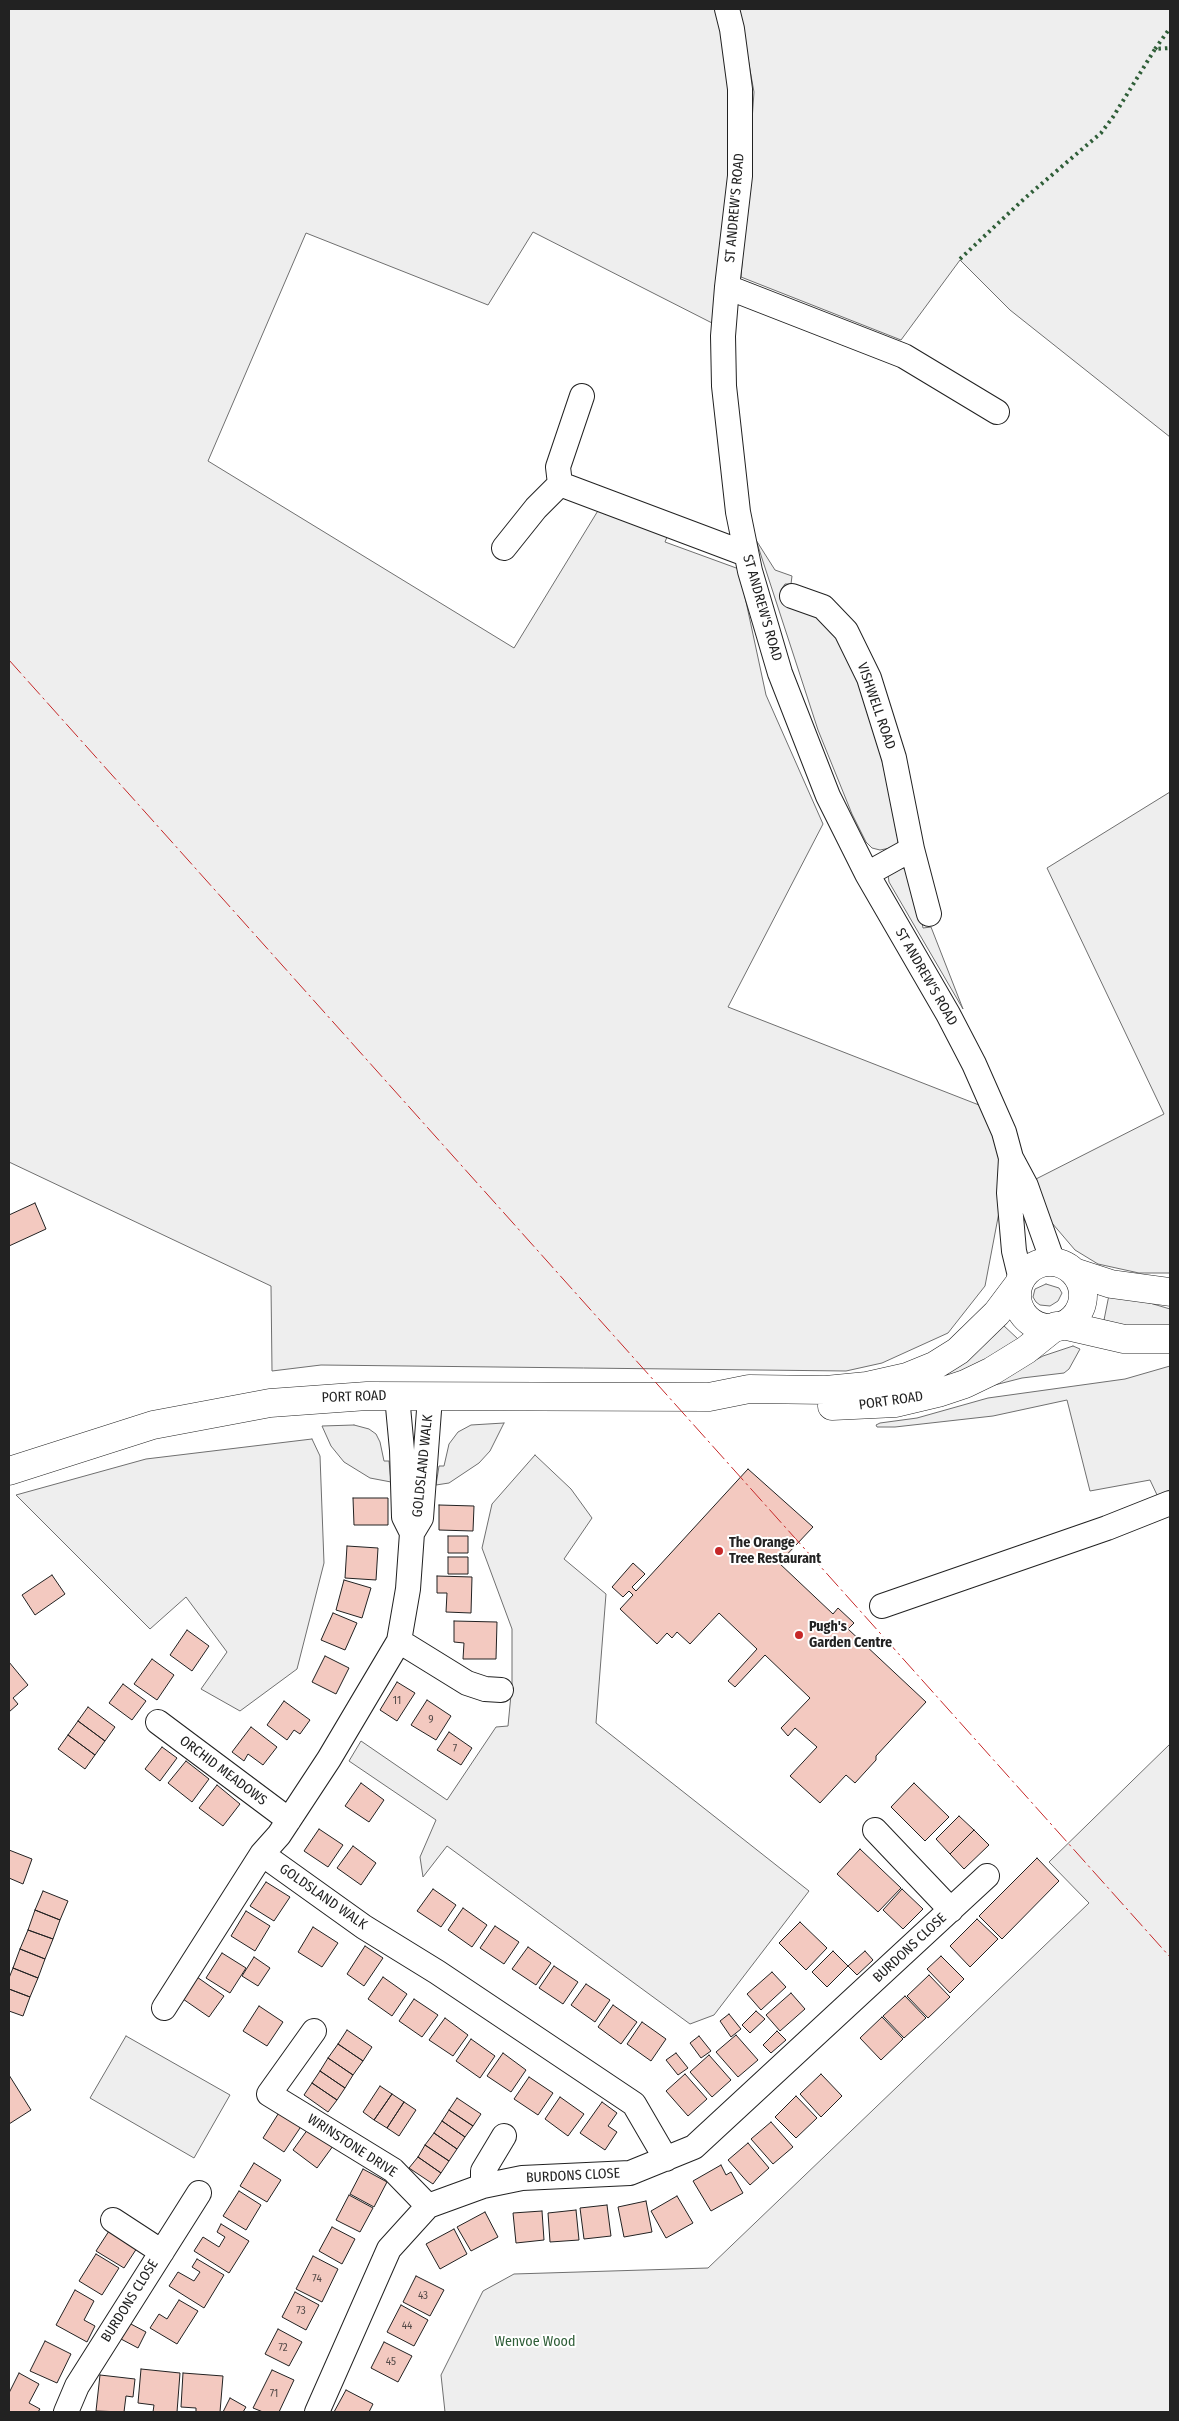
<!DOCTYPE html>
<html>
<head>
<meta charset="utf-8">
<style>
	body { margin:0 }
	#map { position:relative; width:1179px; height:2421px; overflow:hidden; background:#fff; font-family:"Fira Sans Condensed",sans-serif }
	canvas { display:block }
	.frame { position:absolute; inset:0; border:10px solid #222; pointer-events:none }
</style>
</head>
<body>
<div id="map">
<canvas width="1179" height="2421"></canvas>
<div class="frame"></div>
</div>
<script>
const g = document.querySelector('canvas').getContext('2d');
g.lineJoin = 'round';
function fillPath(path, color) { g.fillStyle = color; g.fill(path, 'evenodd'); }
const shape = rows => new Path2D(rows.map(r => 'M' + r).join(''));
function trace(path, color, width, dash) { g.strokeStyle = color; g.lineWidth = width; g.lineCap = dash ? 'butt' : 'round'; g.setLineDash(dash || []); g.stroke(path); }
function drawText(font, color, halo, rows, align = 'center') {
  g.font = font + ' "Fira Sans Condensed",sans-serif'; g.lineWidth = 4; g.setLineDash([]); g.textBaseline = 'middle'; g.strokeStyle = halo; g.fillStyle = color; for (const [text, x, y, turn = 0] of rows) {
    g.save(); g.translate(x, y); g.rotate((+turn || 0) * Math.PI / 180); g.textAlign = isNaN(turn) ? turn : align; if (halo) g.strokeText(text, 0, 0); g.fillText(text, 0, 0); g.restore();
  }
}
const green = shape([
	[9,9,718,9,730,84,729,165,714,324,533,232,488,305,306,233,208,461,514,648,599,509,669,532,665,542,739,569,766,695,823,824,728,1007,979,1105,1000,1150,1000,1207,985,1286,948,1333,882,1363,846,1371,321,1365,272,1371,271,1286,9,1162,9,9],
	[739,9,1170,9,1170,437,1010,310,960,260,901,340,741,277,754,92,739,9],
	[756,540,775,570,792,576,791,584,785,584,781,590,781,595,829,621,866,693,900,837,897,844,890,848,880,850,872,848,866,842,852,814,818,730,756,540],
	[1170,792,1170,1273,1139,1273,1098,1264,1075,1250,1046,1216,1038,1194,1036,1179,1164,1114,1047,868,1170,792],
	[901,868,905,869,913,877,923,928,931,927,963,1009,889,882,888,875,901,868],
	[1046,1284,1059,1288,1062,1293,1058,1301,1050,1306,1040,1305,1036,1302,1033,1297,1035,1289,1046,1284],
	[1109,1295,1133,1298,1170,1309,1170,1328,1150,1329,1119,1325,1104,1320,1109,1295],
	[1003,1325,1018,1339,971,1370,918,1384,1003,1325],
	[1073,1346,1080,1349,1069,1369,1064,1373,1022,1378,983,1388,1043,1356,1073,1346],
	[1170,1366,1170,1494,1158,1497,1150,1480,1090,1491,1067,1400,993,1416,895,1427,877,1427,876,1425,880,1423,917,1418,988,1398,1125,1379,1170,1366],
	[504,1423,490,1451,479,1463,449,1483,436,1485,439,1466,444,1466,449,1444,458,1432,471,1425,504,1423],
	[354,1425,369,1429,376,1434,380,1442,384,1461,389,1461,391,1482,370,1478,344,1462,331,1446,322,1426,354,1425],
	[312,1439,320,1456,324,1563,297,1669,240,1711,201,1689,227,1652,186,1597,150,1629,16,1495,146,1459,312,1439],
	[535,1455,571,1489,592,1518,564,1559,606,1594,596,1723,809,1891,714,2015,690,2024,447,1846,423,1877,420,1857,436,1820,349,1761,361,1741,447,1800,496,1727,508,1726,512,1684,512,1629,482,1548,492,1504,535,1455],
	[1170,1744,1170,2412,445,2412,441,2375,483,2291,514,2274,708,2268,1089,1903,1049,1862,1170,1744],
	[126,2036,230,2095,194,2158,90,2098,126,2036]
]);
fillPath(green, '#eee');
trace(green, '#6f6f6f', 1);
const building = shape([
	[35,1203,46,1229,9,1246,9,1215,35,1203],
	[748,1469,813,1527,779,1563,833,1614,838,1608,854,1623,848,1629,926,1702,876,1756,876,1760,855,1783,846,1775,820,1803,790,1776,817,1747,795,1728,788,1736,781,1728,810,1698,765,1655,735,1687,728,1681,757,1649,719,1613,690,1644,677,1632,672,1638,667,1633,657,1644,620,1609,633,1595,629,1591,623,1597,612,1587,633,1563,645,1574,632,1587,636,1591,748,1469],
	[353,1498,388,1498,388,1525,354,1525,353,1498],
	[439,1505,474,1506,473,1531,439,1530,439,1505],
	[448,1536,468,1536,468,1553,448,1553,448,1536],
	[347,1546,378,1548,376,1580,345,1578,347,1546],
	[448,1557,468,1557,468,1574,448,1574,448,1557],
	[52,1575,65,1594,35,1615,22,1595,52,1575],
	[437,1576,472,1577,471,1613,446,1612,447,1593,437,1593,437,1576],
	[344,1580,371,1588,362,1618,336,1610,344,1580],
	[333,1613,357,1623,345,1650,321,1640,333,1613],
	[454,1621,497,1622,496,1659,463,1659,464,1643,454,1642,454,1621],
	[187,1630,209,1646,192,1671,170,1655,187,1630],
	[325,1656,349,1668,336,1694,312,1682,325,1656],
	[152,1659,174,1675,157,1700,134,1684,152,1659],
	[9,1662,28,1685,13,1698,18,1704,9,1712,9,1662],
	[397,1682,415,1693,397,1721,380,1710,397,1682],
	[123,1684,146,1701,132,1720,109,1703,123,1684],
	[427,1700,451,1716,436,1740,411,1725,427,1700],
	[284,1701,310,1720,300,1734,294,1730,287,1740,267,1725,284,1701],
	[88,1707,115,1727,105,1741,78,1721,88,1707],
	[78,1721,105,1741,95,1755,68,1735,78,1721],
	[251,1727,277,1747,263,1765,248,1754,244,1761,232,1752,251,1727],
	[449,1732,472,1748,461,1765,437,1750,449,1732],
	[68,1735,95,1755,85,1769,58,1749,68,1735],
	[162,1747,177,1758,160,1781,145,1769,162,1747],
	[186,1761,209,1779,192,1802,168,1783,186,1761],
	[361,1783,384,1800,369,1822,345,1806,361,1783],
	[914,1783,949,1817,925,1841,891,1807,914,1783],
	[217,1785,240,1804,223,1826,199,1808,217,1785],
	[959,1816,974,1830,950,1854,936,1839,959,1816],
	[319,1829,343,1845,328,1867,304,1851,319,1829],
	[974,1830,989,1845,964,1869,950,1854,974,1830],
	[353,1846,376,1863,361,1885,337,1868,353,1846],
	[860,1849,901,1888,878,1912,837,1874,860,1849],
	[9,1850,32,1859,23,1884,9,1878,9,1850],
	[1037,1858,1059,1881,1002,1939,979,1916,1037,1858],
	[266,1882,290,1897,274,1921,250,1906,266,1882],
	[433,1889,456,1905,441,1927,417,1911,433,1889],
	[902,1889,923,1909,903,1929,883,1910,902,1889],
	[43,1891,68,1901,60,1920,35,1910,43,1891],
	[463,1908,487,1925,472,1947,448,1930,463,1908],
	[35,1910,60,1920,53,1939,28,1930,35,1910],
	[246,1911,270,1926,255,1951,231,1936,246,1911],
	[977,1919,998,1939,970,1967,950,1946,977,1919],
	[800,1922,827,1948,806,1970,779,1943,800,1922],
	[495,1926,519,1942,504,1964,480,1948,495,1926],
	[313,1927,338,1943,322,1967,298,1952,313,1927],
	[28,1930,53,1939,45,1959,20,1949,28,1930],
	[365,1946,383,1958,364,1986,347,1974,365,1946],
	[528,1947,551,1963,536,1985,512,1969,528,1947],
	[20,1949,45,1959,38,1978,13,1968,20,1949],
	[833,1951,848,1966,827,1987,812,1972,833,1951],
	[865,1951,873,1960,857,1975,848,1966,865,1951],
	[222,1953,246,1968,230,1993,206,1978,222,1953],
	[941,1956,964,1979,950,1993,927,1969,941,1956],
	[254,1957,270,1968,258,1986,242,1976,254,1957],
	[554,1966,578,1982,563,2004,539,1988,554,1966],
	[13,1968,38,1978,30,1997,9,1989,9,1978,13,1968],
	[772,1972,786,1987,761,2010,747,1994,772,1972],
	[929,1975,950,1997,928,2018,907,1996,929,1975],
	[197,1977,224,1996,209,2017,183,1999,197,1977],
	[383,1977,407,1994,392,2016,368,1999,383,1977],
	[586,1984,610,2000,595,2022,571,2005,586,1984],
	[9,1989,30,1997,23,2016,9,2011,9,1989],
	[791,1993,805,2009,780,2031,766,2015,791,1993],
	[905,1996,926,2018,904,2038,883,2016,905,1996],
	[414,1999,438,2015,422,2037,399,2021,414,1999],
	[613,2005,637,2022,621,2044,598,2027,613,2005],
	[259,2006,283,2022,267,2046,243,2031,259,2006],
	[756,2011,765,2019,750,2033,742,2025,756,2011],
	[729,2014,741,2029,731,2037,720,2021,729,2014],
	[882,2017,903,2039,881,2060,860,2038,882,2017],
	[445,2018,468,2035,453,2056,429,2040,445,2018],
	[642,2022,666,2039,651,2061,627,2044,642,2022],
	[347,2030,372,2047,363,2061,338,2044,347,2030],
	[777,2031,786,2040,771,2053,763,2045,777,2031],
	[736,2035,758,2060,738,2077,716,2052,736,2035],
	[699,2036,711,2051,701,2058,690,2043,699,2036],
	[471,2039,495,2056,480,2078,456,2061,471,2039],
	[338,2044,363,2061,353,2075,328,2058,338,2044],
	[503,2053,526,2070,511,2092,487,2076,503,2053],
	[676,2053,688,2068,678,2075,666,2060,676,2053],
	[709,2055,731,2080,712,2097,690,2072,709,2055],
	[328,2058,353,2075,345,2088,320,2071,328,2058],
	[320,2071,345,2088,337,2100,312,2083,320,2071],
	[685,2074,707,2099,688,2116,666,2091,685,2074],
	[821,2074,842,2096,821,2117,800,2094,821,2074],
	[9,2075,31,2110,9,2124,9,2075],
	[529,2077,553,2093,538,2115,514,2099,529,2077],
	[312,2083,337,2100,328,2112,304,2095,312,2083],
	[380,2086,392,2094,374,2120,363,2112,380,2086],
	[392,2094,404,2102,387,2128,374,2120,392,2094],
	[796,2096,817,2118,796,2138,775,2117,796,2096],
	[560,2097,584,2114,568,2136,545,2119,560,2097],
	[457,2098,481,2114,473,2126,449,2110,457,2098],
	[404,2102,416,2110,399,2136,387,2128,404,2102],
	[602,2102,617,2113,608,2126,617,2132,605,2150,580,2133,602,2102],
	[449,2110,473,2126,465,2137,442,2121,449,2110],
	[280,2111,302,2125,284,2152,263,2138,280,2111],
	[442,2121,465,2137,457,2149,434,2133,442,2121],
	[771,2122,793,2147,773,2164,751,2139,771,2122],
	[308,2129,333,2146,317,2168,293,2150,308,2129],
	[434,2133,457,2149,449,2161,425,2145,434,2133],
	[748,2143,769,2168,750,2185,728,2160,748,2143],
	[425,2145,449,2161,441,2173,418,2157,425,2145],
	[418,2157,441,2173,433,2184,409,2168,418,2157],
	[254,2163,281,2180,267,2202,240,2186,254,2163],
	[721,2165,726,2175,731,2172,743,2193,711,2211,693,2181,721,2165],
	[363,2169,387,2182,374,2207,350,2194,363,2169],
	[239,2191,261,2205,246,2230,223,2216,239,2191],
	[349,2195,373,2208,360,2232,336,2220,349,2195],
	[677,2196,693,2223,666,2238,651,2211,677,2196],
	[646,2201,652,2232,624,2237,618,2207,646,2201],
	[607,2205,611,2236,584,2239,580,2208,607,2205],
	[576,2210,579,2240,550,2242,548,2213,576,2210],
	[542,2211,544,2240,516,2243,513,2213,542,2211],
	[485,2212,498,2237,471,2251,457,2227,485,2212],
	[221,2224,249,2241,229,2273,194,2251,203,2237,219,2247,225,2237,217,2232,221,2224],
	[332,2227,355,2239,342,2264,319,2251,332,2227],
	[454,2229,467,2254,440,2269,426,2244,454,2229],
	[109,2231,137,2248,124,2268,96,2251,109,2231],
	[96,2254,119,2268,102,2295,79,2281,96,2254],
	[313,2256,338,2269,322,2302,296,2289,313,2256],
	[197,2259,224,2275,204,2308,169,2286,178,2272,194,2281,200,2272,192,2267,197,2259],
	[416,2276,444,2290,430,2316,403,2302,416,2276],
	[75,2290,94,2301,84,2320,95,2326,87,2342,56,2325,75,2290],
	[295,2292,319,2305,306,2330,282,2317,295,2292],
	[179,2300,198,2311,177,2344,150,2328,159,2314,167,2319,179,2300],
	[401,2305,428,2320,414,2346,387,2332,401,2305],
	[129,2323,146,2332,138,2348,121,2339,129,2323],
	[278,2329,302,2342,289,2366,265,2354,278,2329],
	[45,2341,71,2354,57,2383,30,2371,45,2341],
	[384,2342,412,2356,398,2382,371,2368,384,2342],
	[141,2369,180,2373,177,2412,153,2412,154,2405,138,2403,141,2369],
	[272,2370,294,2380,279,2412,263,2412,253,2408,272,2370],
	[19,2373,39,2384,29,2403,40,2409,38,2412,9,2412,9,2393,19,2373],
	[183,2373,223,2376,220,2412,196,2412,196,2408,181,2407,183,2373],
	[100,2375,135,2379,133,2397,126,2396,124,2412,96,2411,100,2375],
	[346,2390,373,2404,369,2412,334,2412,346,2390],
	[230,2398,246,2407,243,2412,223,2412,230,2398]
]);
fillPath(building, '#f3c9c0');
trace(building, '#222', 1);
const minor = shape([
	[727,9,732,29,740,89,740,176,727,287,723,336,724,386,738,512,750,571,780,673,828,796,867,874,948,1014,974,1064,1004,1132,1011,1158,1026,1186,1053,1262],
	[727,287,904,356,997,412],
	[560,484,558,467,582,396],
	[504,548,536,508,560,484,746,554],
	[792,596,823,607,846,631,869,678,894,758,912,849,929,914],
	[867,874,912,849],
	[1011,1158,1009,1193,1014,1251,1021,1280],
	[412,1533,421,1518,430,1397],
	[882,1606,1107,1528,1170,1503],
	[399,1641,467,1683,485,1689,501,1690],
	[158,1722,289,1820],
	[875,1830,951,1910],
	[262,1854,364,1927,437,1972,634,2104,666,2159],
	[164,2008,262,1854,279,1835,329,1759,399,1641,408,1589,412,1533,404,1517,402,1450,397,1396],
	[314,2031,269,2094,393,2170,428,2206],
	[483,2186,483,2171,504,2136],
	[113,2220,162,2252],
	[66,2412,77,2386,199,2193],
	[317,2412,389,2249,428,2206,483,2186,522,2178,630,2173,694,2147,987,1876]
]);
const major = shape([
	'1017 1295a33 33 0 1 1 66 0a33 33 0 1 1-66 0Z',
	[1074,1272,1111,1284,1170,1292],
	[1063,1325,1124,1339,1170,1339],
	[832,1406,896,1403,938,1393,965,1384,992,1371,1026,1350,1056,1326],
	[9,1471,153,1425,270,1403,367,1396,709,1397,749,1389,826,1390,867,1386,907,1377,934,1366,958,1351,997,1313,1018,1285]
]);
trace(minor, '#222', 26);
trace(major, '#222', 29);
trace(minor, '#fff', 24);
trace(major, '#fff', 28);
trace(shape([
	[1155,49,1170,28],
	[960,259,1025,198,1101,133,1113,117,1155,49,1170,48]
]), '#2f5e38', 4, [2.5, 4]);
trace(shape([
	[9,660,1170,1957]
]), '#c62828', 1, [18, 4, 2.5, 4]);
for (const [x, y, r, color] of [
	[719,1551,5,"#c62828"],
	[799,1635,5,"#c62828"]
]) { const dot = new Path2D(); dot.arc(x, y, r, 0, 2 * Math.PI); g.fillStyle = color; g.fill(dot); trace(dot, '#fff', 2); }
drawText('11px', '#564c4a', null, [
	["11",397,1701],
	["9",431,1720],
	["7",455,1749],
	["74",317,2279],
	["43",423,2296],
	["73",301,2311],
	["44",407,2326],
	["72",283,2348],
	["45",391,2362],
	["71",274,2394]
]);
drawText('14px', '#222', '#fff', [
	["ST ANDREW'S ROAD",735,208,-85],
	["ST ANDREW'S ROAD",762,608,74],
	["VISHWELL ROAD",876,706,71],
	["ST ANDREW'S ROAD",926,977,60],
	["PORT ROAD",354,1397,-2],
	["PORT ROAD",891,1401,-8],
	["GOLDSLAND WALK",423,1466,-84],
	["ORCHID MEADOWS",223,1771,37],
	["GOLDSLAND WALK",323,1897,35],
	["BURDONS CLOSE",910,1948,-43],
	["WRINSTONE DRIVE",352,2146,33],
	["BURDONS CLOSE",573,2176,-3],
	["BURDONS CLOSE",130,2301,-58]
]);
drawText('bold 14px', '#222', '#fff', [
	["The Orange",729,1543],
	["Tree Restaurant",729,1559],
	["Pugh's",809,1627],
	["Garden Centre",809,1643]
], 'left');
drawText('14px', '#2f5e38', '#fff', [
	["Wenvoe Wood",535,2342]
]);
</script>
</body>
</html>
